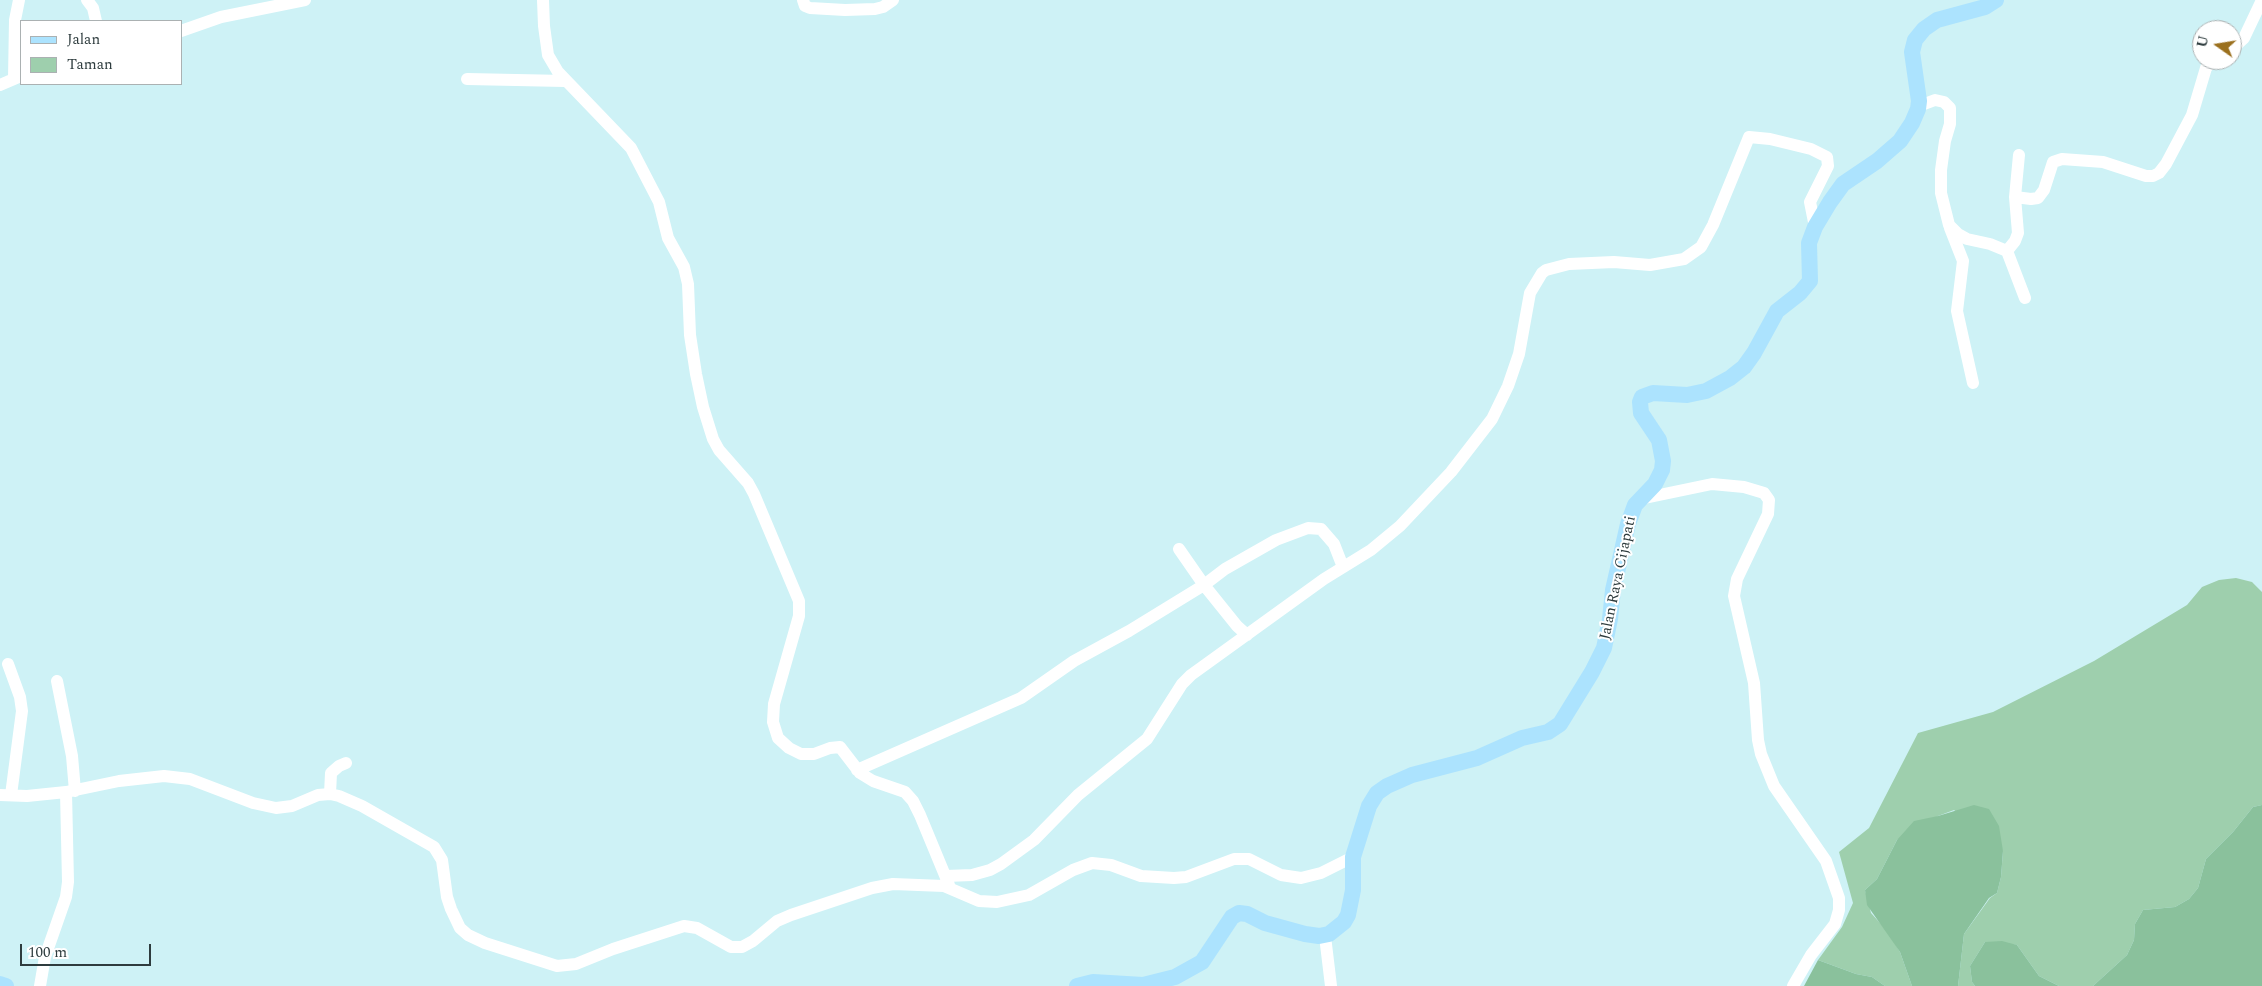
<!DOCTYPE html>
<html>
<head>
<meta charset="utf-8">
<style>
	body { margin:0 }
	#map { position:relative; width:2262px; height:986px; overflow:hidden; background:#cef2f6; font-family:Spectral,serif }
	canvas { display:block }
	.legend { position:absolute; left:20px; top:20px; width:162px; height:65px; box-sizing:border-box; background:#fff; border:1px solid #abb1b2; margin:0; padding:6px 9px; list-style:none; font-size:15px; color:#2e3c3e }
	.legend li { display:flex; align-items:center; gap:10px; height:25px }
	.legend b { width:25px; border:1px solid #abb1b2 }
	.north { position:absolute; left:2192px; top:20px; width:50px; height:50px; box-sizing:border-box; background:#fff; border:1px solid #abb1b2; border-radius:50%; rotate:283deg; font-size:14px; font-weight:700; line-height:20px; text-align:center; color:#2e3c3e }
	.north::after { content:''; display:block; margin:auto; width:18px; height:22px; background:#9b701e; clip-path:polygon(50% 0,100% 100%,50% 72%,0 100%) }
	.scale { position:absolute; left:20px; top:944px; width:131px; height:22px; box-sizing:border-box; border:2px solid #2e3c3e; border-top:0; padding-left:6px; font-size:15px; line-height:18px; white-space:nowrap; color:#2e3c3e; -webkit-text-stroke:4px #fff; paint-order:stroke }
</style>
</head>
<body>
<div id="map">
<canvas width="2262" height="986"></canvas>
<ul class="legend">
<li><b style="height:6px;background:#ace3fe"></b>Jalan</li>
<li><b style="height:14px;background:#9ecfad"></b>Taman</li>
</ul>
<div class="north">U</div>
<div class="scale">100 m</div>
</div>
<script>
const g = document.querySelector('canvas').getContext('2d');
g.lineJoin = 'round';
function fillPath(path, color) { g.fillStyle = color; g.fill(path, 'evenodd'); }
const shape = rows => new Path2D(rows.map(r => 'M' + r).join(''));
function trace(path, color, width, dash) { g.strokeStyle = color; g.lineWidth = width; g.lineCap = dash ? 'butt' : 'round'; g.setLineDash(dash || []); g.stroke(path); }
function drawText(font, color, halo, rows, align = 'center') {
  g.font = font + ' Spectral,serif'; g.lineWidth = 4; g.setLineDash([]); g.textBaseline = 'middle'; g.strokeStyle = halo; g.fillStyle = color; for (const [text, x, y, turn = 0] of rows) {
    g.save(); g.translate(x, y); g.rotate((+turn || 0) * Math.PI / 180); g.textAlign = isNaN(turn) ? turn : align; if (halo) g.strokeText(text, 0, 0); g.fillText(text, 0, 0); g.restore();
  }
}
fillPath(shape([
	[2236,578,2252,582,2262,592,2262,805,2253,807,2233,832,2206,859,2198,888,2189,899,2175,907,2143,910,2135,924,2134,940,2127,955,2093,986,2059,986,2039,976,2017,945,1985,942,1970,966,1972,982,1975,986,1958,986,1964,934,1990,898,1997,893,2001,877,2003,851,1954,810,1938,816,1897,840,1877,879,1865,890,1871,913,1888,932,1900,952,1912,986,1885,986,1872,977,1856,974,1818,960,1842,927,1853,903,1839,852,1869,828,1918,733,1993,712,2094,661,2187,605,2202,587,2219,580]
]), '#9ecfad');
fillPath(shape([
	[1974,805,1989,809,1999,826,2003,851,2001,877,1997,893,1989,898,1964,934,1958,986,1912,986,1900,952,1867,905,1865,890,1877,879,1897,840,1914,821,1938,816],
	[2262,805,2262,986,2093,986,2127,955,2134,940,2135,924,2143,910,2175,907,2189,899,2198,888,2206,859,2233,832,2253,807],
	[2002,941,2017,945,2039,976,2059,986,1975,986,1972,982,1970,966,1985,942],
	[1818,960,1856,974,1872,977,1885,986,1804,986]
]), '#8ac19c');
trace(shape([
	[87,0,93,8,96,21],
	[543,0,544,26,548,55,558,72,631,148,659,202,668,238,684,267,688,284,690,335,696,374,703,407,713,439,719,450,748,483,754,494,799,601,799,616,774,704,773,722,778,738,789,748,801,754,814,754,830,748,840,747,860,773,873,781,905,792,913,801,920,815,949,885],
	[803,0,805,6,810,8,845,10,875,9,883,7,893,0],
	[181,31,221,17,305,0],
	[2232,49,2244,38,2262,0],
	[14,78,15,20,19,0],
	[467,79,565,81],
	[0,85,21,76],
	[1919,106,1935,100,1944,102,1950,108,1950,124,1945,141,1941,170,1941,193,1949,225,1958,234,1967,239,1990,244,2007,251,2025,298],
	[2015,197,2031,199,2038,198,2044,190,2053,162,2062,159,2103,162,2146,176,2153,176,2159,173,2166,164,2192,115,2206,68,2213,60],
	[1950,228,1963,261,1957,311,1973,383],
	[2007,251,2015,241,2018,233,2015,197,2019,155],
	[1640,499,1712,484,1744,487,1764,493,1769,500,1768,514,1737,579,1734,596,1754,683,1758,740,1761,754,1774,786,1826,861,1839,898,1839,910,1835,924,1811,955,1793,986],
	[1179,549,1204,585,1237,626,1247,635],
	[8,664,20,697,22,711,11,795],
	[57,681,72,756,75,791],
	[857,770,1021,698,1074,661,1129,631,1204,585,1225,569,1276,540,1308,528,1321,529,1334,544,1343,567],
	[330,794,331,773,339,766,346,763],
	[0,795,27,796,66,792,119,781,164,776,190,779,253,803,276,808,292,806,318,795,330,794,339,796,362,806,434,847,442,860,447,897,451,909,460,928,468,935,485,943,557,966,576,964,613,949,684,926,697,928,731,947,742,947,753,941,777,921,791,915,872,888,893,884,944,886,979,901,997,902,1029,895,1073,870,1092,863,1111,865,1141,876,1174,878,1186,877,1234,859,1249,859,1281,875,1301,878,1321,873,1353,857],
	[946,876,972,875,990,870,1001,864,1034,840,1078,795,1147,739,1182,684,1191,675,1324,579,1371,550,1400,526,1451,472,1492,419,1508,386,1519,354,1530,293,1542,273,1546,270,1569,264,1614,262,1650,265,1684,259,1701,247,1713,225,1749,137,1770,139,1811,149,1827,157,1828,166,1810,202,1815,227],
	[1325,936,1331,986],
	[40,986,45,957,66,897,68,882,66,792]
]), '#fff', 12);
trace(shape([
	[0,984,6,986],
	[1077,986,1093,982,1143,985,1175,977,1202,962,1232,917,1239,913,1247,914,1265,923,1305,934,1319,936,1329,934,1344,922,1348,915,1353,890,1353,857,1369,806,1377,793,1387,786,1412,775,1477,758,1522,738,1548,732,1560,724,1592,672,1604,648,1610,619,1613,590,1628,524,1635,505,1655,484,1662,470,1663,461,1659,440,1641,413,1640,402,1642,397,1653,393,1687,395,1706,391,1730,378,1744,367,1754,353,1777,311,1800,293,1810,281,1809,243,1815,227,1830,202,1843,184,1877,161,1900,141,1912,123,1918,109,1919,101,1912,52,1915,40,1924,29,1937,20,1985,7,1996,0]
]), '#ace3fe', 16);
drawText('15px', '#2e3c3e', '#fff', [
	["Jalan Raya Cijapati",1619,578,-78]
]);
</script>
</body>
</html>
